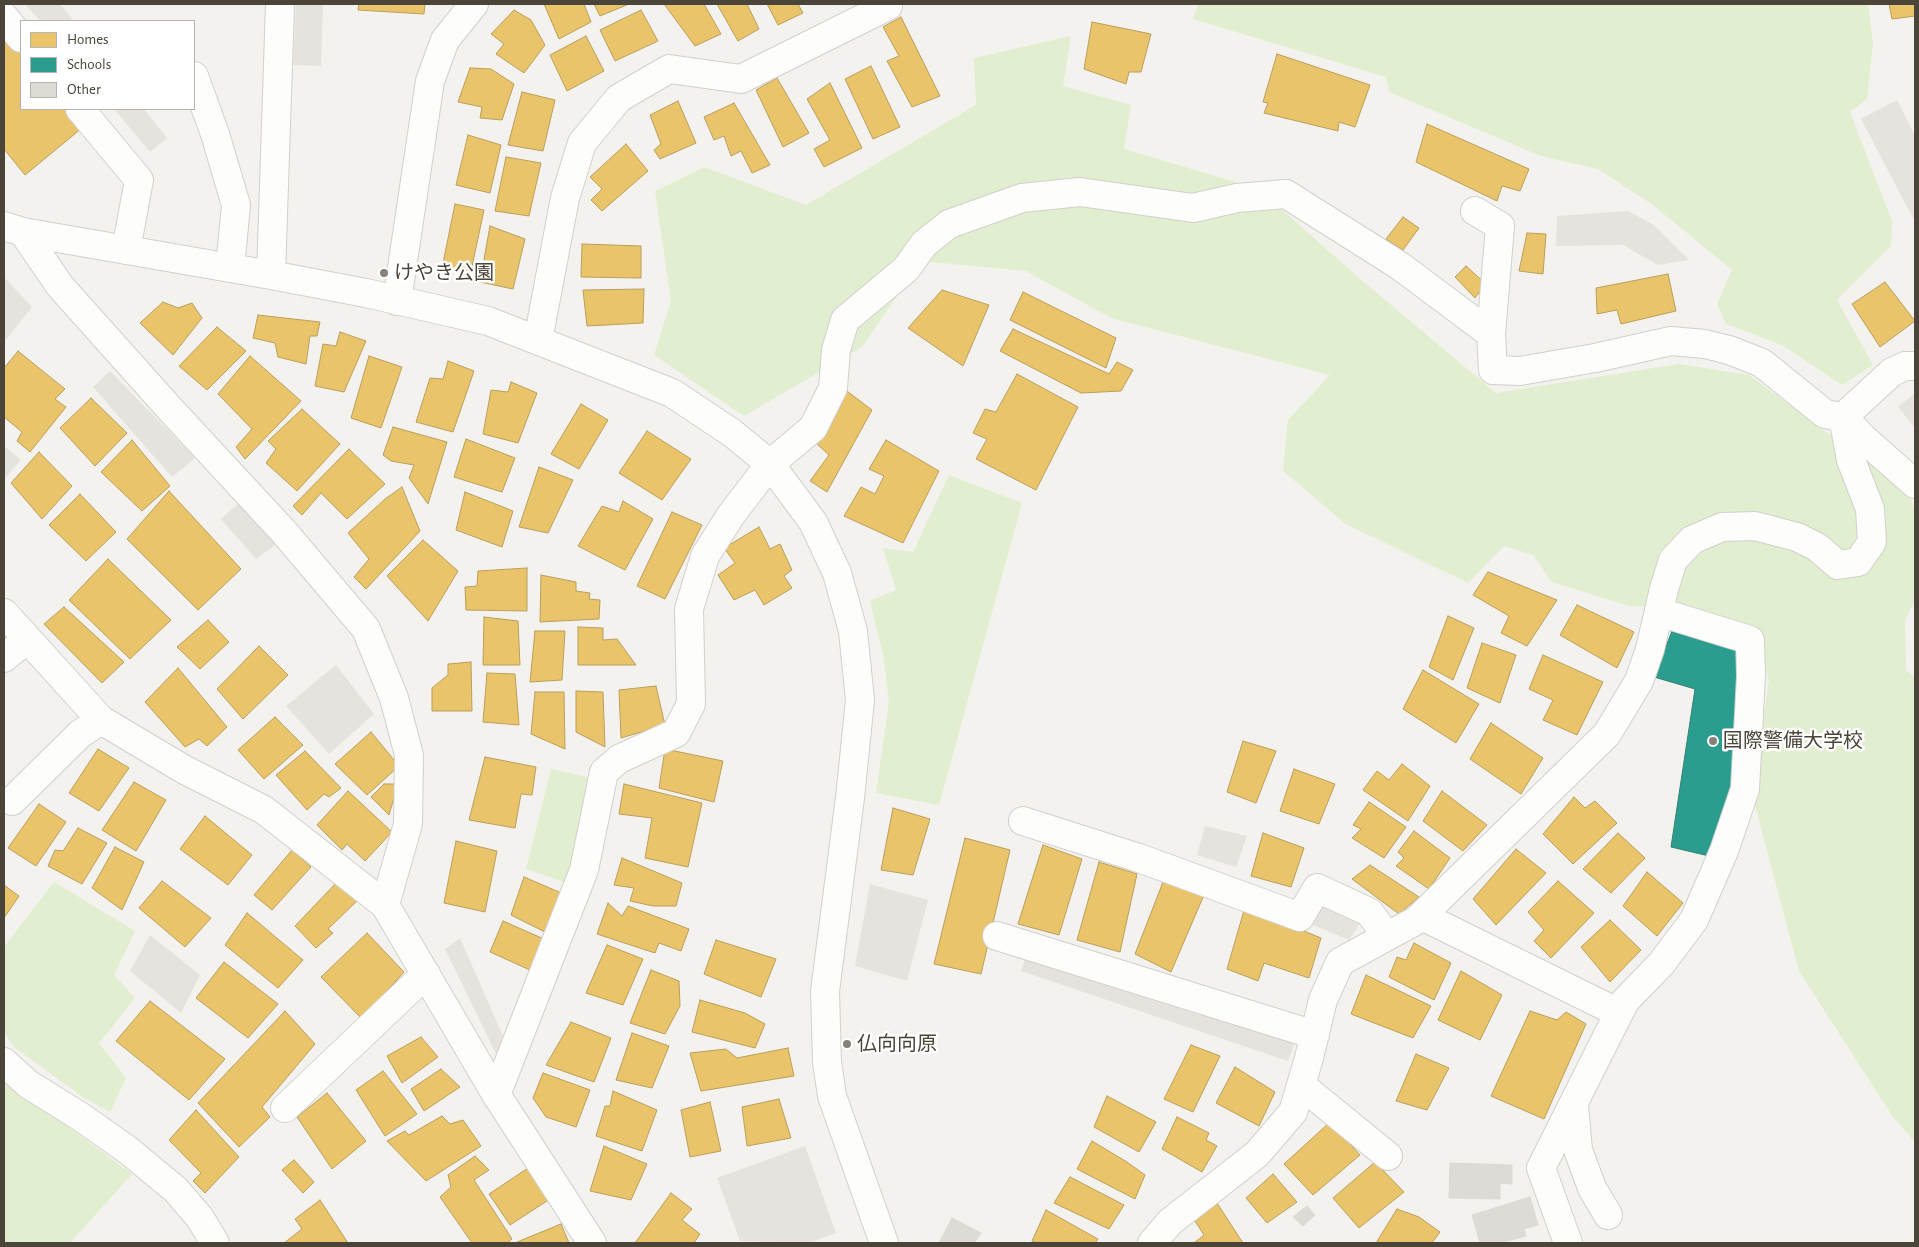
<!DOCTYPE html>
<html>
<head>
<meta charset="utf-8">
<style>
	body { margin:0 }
	#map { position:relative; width:1919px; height:1247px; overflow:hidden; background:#f4f2ee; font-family:"Alegreya Sans",sans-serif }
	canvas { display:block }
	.frame { position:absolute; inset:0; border:5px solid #4b4439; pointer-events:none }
	.legend { position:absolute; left:20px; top:20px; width:175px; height:90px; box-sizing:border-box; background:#fff; border:1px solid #b7b4b0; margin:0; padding:6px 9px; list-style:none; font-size:15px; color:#4b4439 }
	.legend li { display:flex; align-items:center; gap:10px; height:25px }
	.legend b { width:25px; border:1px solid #b7b4b0 }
</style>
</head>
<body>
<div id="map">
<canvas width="1919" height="1247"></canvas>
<div class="frame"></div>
<ul class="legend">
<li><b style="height:14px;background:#e9c46a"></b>Homes</li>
<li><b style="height:14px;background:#2a9d8f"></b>Schools</li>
<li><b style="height:14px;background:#dedbd6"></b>Other</li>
</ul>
</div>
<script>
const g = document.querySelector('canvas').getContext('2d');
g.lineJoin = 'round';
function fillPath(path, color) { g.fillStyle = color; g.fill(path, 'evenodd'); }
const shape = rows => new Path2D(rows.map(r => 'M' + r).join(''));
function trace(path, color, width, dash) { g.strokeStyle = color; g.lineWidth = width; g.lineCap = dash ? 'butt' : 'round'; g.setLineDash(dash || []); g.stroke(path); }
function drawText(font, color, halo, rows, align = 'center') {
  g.font = font + ' "Alegreya Sans","Noto Sans JP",sans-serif'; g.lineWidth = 5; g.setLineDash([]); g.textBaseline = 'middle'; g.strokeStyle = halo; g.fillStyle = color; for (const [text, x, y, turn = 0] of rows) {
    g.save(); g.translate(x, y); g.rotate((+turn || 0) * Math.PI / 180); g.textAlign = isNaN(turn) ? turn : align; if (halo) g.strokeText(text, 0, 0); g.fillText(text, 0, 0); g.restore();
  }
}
fillPath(shape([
	[1198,4,1868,4,1873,43,1867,99,1850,112,1892,221,1891,246,1837,300,1873,365,1842,385,1782,345,1726,324,1717,304,1732,270,1653,205,1598,169,1541,156,1389,92,1386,77,1193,19],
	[1071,36,1063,86,1131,105,1124,149,1259,189,1360,279,1496,393,1679,364,1749,375,1909,493,1915,512,1915,600,1905,621,1906,670,1915,677,1915,1142,1893,1117,1799,971,1752,794,1769,680,1754,626,1692,607,1629,606,1552,582,1533,555,1504,546,1468,583,1346,524,1283,471,1288,420,1330,375,1111,318,1026,271,921,261,862,347,744,416,654,355,671,301,655,191,704,167,806,205,976,105,974,58],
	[949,475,1022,503,939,805,876,793,889,702,883,654,870,601,896,590,883,548,913,552],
	[551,769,596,779,570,884,526,869],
	[54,882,135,931,114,975,135,998,99,1043,126,1078,110,1112,84,1098,14,1047,4,1032,4,947],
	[4,1079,132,1174,70,1243,4,1243]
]), '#e1eecf');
fillPath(shape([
	[25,4,60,4,74,21,40,21],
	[296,4,323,4,321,66,293,65],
	[1897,100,1915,136,1915,217,1913,218,1861,119],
	[114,109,144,109,167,138,150,152],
	[1628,211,1654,225,1689,260,1658,265,1623,245,1556,246,1557,216],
	[4,277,32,307,4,342],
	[110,371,195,458,172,477,93,387],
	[1915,393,1915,428,1898,407],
	[4,446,21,460,4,479],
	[240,502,278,543,256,559,221,519],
	[336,665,374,714,329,754,286,706],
	[1205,826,1247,836,1236,867,1197,855],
	[870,884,928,900,907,981,855,966],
	[1320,900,1364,918,1349,940,1308,923],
	[150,935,200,975,181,1013,130,971],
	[460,938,509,1050,497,1056,445,949],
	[1025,959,1199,1015,1203,1005,1295,1041,1288,1061,1021,971],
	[805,1146,836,1233,808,1243,740,1241,717,1178]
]), '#e6e3df');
const homes = shape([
	[359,4,425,4,424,14,358,10,359,4],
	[544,4,584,4,591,22,559,39,544,4],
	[594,4,629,4,600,16,594,4],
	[664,4,704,4,721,34,695,46,664,4],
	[717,4,747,4,759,29,738,41,717,4],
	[767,4,798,4,803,13,778,25,767,4],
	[1889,4,1915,4,1915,16,1892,19,1889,4],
	[514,10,531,20,545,45,524,73,496,54,504,44,491,34,514,10],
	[641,10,658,41,615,61,600,30,641,10],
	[901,17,940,96,912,107,887,61,899,56,883,27,901,17],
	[1092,22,1151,34,1141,72,1129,72,1126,84,1084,69,1092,22],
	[4,33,21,54,21,109,66,109,82,128,25,175,4,149,4,33],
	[586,36,604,71,567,91,550,55,586,36],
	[1277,54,1370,85,1355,127,1339,122,1338,131,1264,113,1268,103,1263,102,1277,54],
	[871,66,900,127,873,139,845,79,871,66],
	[470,68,491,69,514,84,502,120,480,118,482,107,458,102,470,68],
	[777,78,809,133,783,147,756,90,777,78],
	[830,83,862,148,824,167,814,149,830,140,807,99,830,83],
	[522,92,555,100,543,151,508,145,522,92],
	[678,101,696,143,660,159,654,150,661,144,650,115,678,101],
	[734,103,770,165,752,173,741,151,731,156,724,136,714,140,704,117,734,103],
	[1427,124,1529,169,1520,191,1502,186,1497,201,1416,162,1427,124],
	[468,135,501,145,490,193,456,185,468,135],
	[626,144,648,171,602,211,591,200,602,189,590,177,626,144],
	[506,157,541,163,529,216,495,211,506,157],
	[455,204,484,210,471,271,442,268,455,204],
	[1403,217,1419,228,1403,250,1386,239,1403,217],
	[490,226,525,239,513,289,480,282,490,226],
	[1527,233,1546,234,1543,274,1519,271,1527,233],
	[582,244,641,246,641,278,581,277,582,244],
	[1466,266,1486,284,1475,298,1455,277,1466,266],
	[1668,274,1676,311,1621,324,1617,310,1597,314,1596,288,1668,274],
	[1885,282,1915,321,1880,347,1852,304,1885,282],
	[644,289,643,323,587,326,583,290,644,289],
	[942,290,989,305,963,366,908,328,942,290],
	[1023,292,1116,338,1106,368,1010,320,1023,292],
	[163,302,178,308,192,303,202,318,173,355,140,323,163,302],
	[258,315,320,322,317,336,310,336,306,364,278,357,275,343,253,338,258,315],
	[217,327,246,351,207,390,179,366,217,327],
	[1013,329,1109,374,1117,362,1133,370,1121,391,1081,393,1000,351,1013,329],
	[340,332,366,341,344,392,315,386,323,344,336,346,340,332],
	[18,351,65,389,55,399,66,407,30,452,17,441,22,432,4,417,4,368,18,351],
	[250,356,301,401,245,459,236,447,252,429,218,394,250,356],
	[369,356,402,367,381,428,351,418,369,356],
	[448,361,474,371,453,432,416,422,430,378,443,379,448,361],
	[1017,374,1078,407,1036,490,976,459,987,439,973,433,985,409,996,412,1017,374],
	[511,382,537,393,518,443,483,434,491,390,508,392,511,382],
	[847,391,872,410,827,492,810,481,829,455,816,443,847,391],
	[91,398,127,433,95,466,60,428,91,398],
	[581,404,608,420,579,469,551,454,581,404],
	[302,409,340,444,297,491,266,463,276,449,268,441,302,409],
	[393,427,447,442,428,504,409,478,414,465,391,461,383,455,393,427],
	[647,431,691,459,662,500,619,473,647,431],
	[466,439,515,458,502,492,454,477,466,439],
	[132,440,170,486,142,511,101,472,132,440],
	[886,440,939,471,903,543,844,516,861,487,875,494,884,476,869,469,886,440],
	[349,449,385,484,347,519,321,493,302,515,293,506,349,449],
	[39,452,72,486,42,519,11,483,39,452],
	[539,467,573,480,548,533,519,527,539,467],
	[402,487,420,531,366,589,354,577,369,559,348,533,385,499,402,487],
	[169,491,241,569,198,610,127,539,169,491],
	[465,492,513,511,502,547,456,530,465,492],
	[80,494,116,532,86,561,49,525,80,494],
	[623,501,653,519,625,570,578,546,602,506,619,512,623,501],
	[672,512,702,525,665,599,637,586,672,512],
	[759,527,770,549,780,544,792,570,784,576,792,588,764,605,755,590,734,600,718,575,735,563,724,548,759,527],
	[423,540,458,571,428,621,387,576,423,540],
	[108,559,171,620,130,659,69,600,108,559],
	[527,568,527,611,466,610,465,587,477,586,478,571,527,568],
	[1488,572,1557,600,1527,646,1501,633,1509,616,1473,595,1488,572],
	[541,575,576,582,576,591,590,593,589,599,600,600,599,619,540,622,541,575],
	[1577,605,1634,632,1617,668,1560,635,1577,605],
	[64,607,124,662,102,683,44,624,64,607],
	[1448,616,1474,628,1453,680,1429,667,1448,616],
	[484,617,518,621,520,665,483,665,484,617],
	[208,620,229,642,200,669,177,647,208,620],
	[578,627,603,628,603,640,617,639,636,665,578,665,578,627],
	[535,631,565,631,562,680,530,682,535,631],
	[1482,643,1516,655,1500,703,1467,688,1482,643],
	[259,646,288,675,243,719,217,689,259,646],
	[1543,655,1603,682,1577,735,1543,720,1553,700,1529,689,1543,655],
	[471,662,472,711,432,711,432,688,448,675,448,664,471,662],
	[178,668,227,727,207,746,199,739,185,747,145,702,178,668],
	[1423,670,1479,704,1456,743,1403,709,1423,670],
	[487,673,515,674,519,725,483,722,487,673],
	[656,686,665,725,621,738,619,690,656,686],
	[576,691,603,692,605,747,576,732,576,691],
	[535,692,564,692,565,749,531,734,535,692],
	[275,717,303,745,264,779,238,750,275,717],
	[1491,723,1543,758,1521,794,1470,759,1491,723],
	[371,732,399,766,367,795,335,764,371,732],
	[1243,741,1276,751,1256,803,1227,792,1243,741],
	[98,749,129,768,99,811,69,793,98,749],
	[665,749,723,761,714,802,659,788,665,749],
	[305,751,341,788,329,797,324,794,307,810,276,775,305,751],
	[485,757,536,767,532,795,521,794,515,828,469,820,485,757],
	[1402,764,1430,786,1408,821,1363,790,1377,771,1389,780,1402,764],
	[1294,769,1335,784,1319,824,1280,811,1294,769],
	[134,782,166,800,136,851,102,830,134,782],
	[384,784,398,784,389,815,371,797,384,784],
	[624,784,702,803,688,867,645,858,652,818,619,814,624,784],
	[348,791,392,832,365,861,347,844,342,850,317,825,348,791],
	[1442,791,1487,825,1463,851,1423,821,1442,791],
	[1574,797,1585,808,1595,801,1617,823,1573,864,1543,834,1574,797],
	[1369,802,1406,827,1384,858,1352,838,1361,829,1353,825,1369,802],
	[39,804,66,822,36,866,8,848,39,804],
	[893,808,930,819,913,875,881,870,893,808],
	[205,816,252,855,228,885,180,849,205,816],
	[78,828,107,843,82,884,48,866,55,850,63,851,78,828],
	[1414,831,1450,858,1429,889,1396,866,1404,858,1398,852,1414,831],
	[1263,833,1304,848,1291,887,1251,876,1263,833],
	[1618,833,1645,858,1611,893,1583,869,1618,833],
	[965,838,1010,850,981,974,934,964,965,838],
	[456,841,497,851,485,912,444,903,456,841],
	[1043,845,1082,859,1059,935,1018,924,1043,845],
	[115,847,144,862,122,910,92,888,115,847],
	[1516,849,1546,873,1496,925,1473,899,1516,849],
	[292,850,311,867,272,910,254,895,292,850],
	[622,858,682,883,676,906,653,906,630,901,634,888,614,885,622,858],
	[1099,862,1137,874,1120,952,1077,940,1099,862],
	[1370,865,1419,897,1399,914,1352,879,1370,865],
	[1647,872,1683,903,1657,936,1623,906,1647,872],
	[524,877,566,895,547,933,511,915,524,877],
	[339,880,361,897,328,929,333,933,316,948,295,926,339,880],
	[162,881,211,918,185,947,139,908,162,881],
	[1558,881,1594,913,1551,958,1534,941,1544,930,1528,912,1558,881],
	[1163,882,1204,895,1171,972,1135,954,1163,882],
	[4,885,19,896,4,918,4,885],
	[608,903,622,916,628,906,689,929,681,951,659,943,655,953,597,934,608,903],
	[1245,907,1321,938,1309,978,1264,963,1258,981,1227,969,1245,907],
	[247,913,303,960,278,988,225,945,247,913],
	[1610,920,1641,950,1610,982,1581,947,1610,920],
	[503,921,544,939,530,970,490,952,503,921],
	[367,933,404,972,362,1019,321,977,367,933],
	[716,940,776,959,761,997,704,974,716,940],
	[1414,943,1451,963,1434,1000,1389,977,1397,957,1406,960,1414,943],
	[607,945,643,959,623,1005,586,993,607,945],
	[224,962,278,1004,248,1038,196,998,224,962],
	[651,970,679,981,680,1006,665,1034,630,1023,651,970],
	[1461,971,1502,995,1480,1040,1438,1020,1461,971],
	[1366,975,1431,1006,1413,1038,1351,1014,1366,975],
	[700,1000,745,1013,765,1024,755,1048,692,1032,700,1000],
	[150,1001,225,1059,189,1100,116,1041,150,1001],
	[285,1011,315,1044,262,1107,270,1117,239,1147,198,1103,285,1011],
	[1530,1011,1557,1020,1566,1012,1586,1024,1544,1119,1491,1096,1530,1011],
	[571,1022,611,1038,594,1082,546,1065,571,1022],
	[632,1033,669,1046,652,1088,616,1080,632,1033],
	[421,1037,438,1057,402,1083,387,1056,421,1037],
	[1191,1045,1220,1056,1193,1112,1164,1099,1191,1045],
	[788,1048,794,1076,701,1091,690,1053,726,1049,737,1058,788,1048],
	[1416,1054,1449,1068,1427,1110,1396,1101,1416,1054],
	[1235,1067,1275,1092,1259,1126,1216,1103,1235,1067],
	[441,1069,460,1087,424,1111,411,1089,441,1069],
	[383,1071,417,1114,385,1136,356,1090,383,1071],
	[543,1073,590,1090,576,1127,546,1117,533,1098,543,1073],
	[613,1091,657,1110,642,1151,596,1136,605,1106,610,1106,613,1091],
	[327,1093,366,1141,332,1169,297,1117,327,1093],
	[1107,1096,1156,1122,1139,1152,1094,1127,1107,1096],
	[779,1099,791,1138,747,1146,742,1107,779,1099],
	[710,1102,721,1151,690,1157,681,1110,710,1102],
	[196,1110,239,1157,205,1193,193,1181,201,1173,169,1140,196,1110],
	[442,1116,450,1124,463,1120,481,1146,426,1181,387,1141,405,1131,409,1135,442,1116],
	[1177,1117,1209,1133,1206,1140,1217,1146,1202,1172,1162,1149,1177,1117],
	[1330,1122,1360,1155,1313,1195,1284,1164,1330,1122],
	[1092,1141,1127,1162,1145,1175,1135,1199,1077,1169,1092,1141],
	[604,1146,647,1164,631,1200,590,1191,604,1146],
	[475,1156,489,1170,474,1180,512,1239,507,1243,472,1243,440,1197,451,1187,448,1175,475,1156],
	[294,1160,314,1182,303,1193,282,1170,294,1160],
	[1375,1162,1404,1192,1359,1228,1333,1198,1375,1162],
	[528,1168,550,1199,510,1225,489,1194,528,1168],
	[1273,1174,1297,1202,1267,1223,1246,1198,1273,1174],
	[1070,1177,1124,1205,1109,1229,1054,1203,1070,1177],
	[671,1193,692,1209,682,1220,700,1234,694,1243,635,1243,671,1193],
	[320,1200,348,1243,284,1243,302,1229,295,1219,320,1200],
	[1215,1200,1243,1243,1194,1243,1204,1235,1193,1218,1215,1200],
	[1397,1209,1419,1217,1440,1232,1432,1243,1376,1243,1397,1209],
	[1046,1210,1098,1239,1095,1243,1038,1243,1032,1241,1046,1210],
	[561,1224,569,1243,517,1243,517,1242,561,1224]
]);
fillPath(homes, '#e9c46a');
trace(homes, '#ba9e5b', 1);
const schools = shape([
	[1672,631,1742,647,1733,794,1709,856,1671,847,1695,689,1654,677,1672,631]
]);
fillPath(schools, '#2a9d8f');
trace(schools, '#348275', 1);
const building = shape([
	[1450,1163,1512,1165,1512,1184,1500,1183,1500,1199,1449,1198,1450,1163],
	[1530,1197,1538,1225,1524,1229,1526,1236,1500,1243,1480,1243,1472,1215,1530,1197],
	[1307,1206,1315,1215,1303,1226,1293,1217,1307,1206],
	[952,1218,981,1233,975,1242,977,1243,939,1243,952,1218]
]);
fillPath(building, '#dedbd6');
trace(building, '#dcd9d4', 1);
const minor = shape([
	[4,17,21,38],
	[194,76,215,134,236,205,230,268],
	[80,109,139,180,126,250],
	[1475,211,1500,226,1491,334],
	[4,226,23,232,271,275,366,293,488,321,672,393,732,433,770,464,813,522,837,573,853,631,860,700,850,798,825,991,827,1062,832,1096,884,1243],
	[23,232,60,286,170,409,284,532,366,629,394,698,409,755,408,824,385,905,494,1091,592,1243],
	[271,275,280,4],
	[397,301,430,81,445,40,474,4],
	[538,340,565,198,582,143,619,98,669,69,741,79,888,6],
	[4,613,101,720,185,770,264,810,385,905],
	[4,658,27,639],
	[12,801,80,734,101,720],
	[1023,821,1139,858,1300,917,1317,888,1369,912,1387,936],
	[1422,916,1619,1013],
	[997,936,1315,1035],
	[4,1062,28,1084,81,1117,129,1151,176,1190,200,1218,215,1243],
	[1301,1085,1388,1156],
	[496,1095,584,870,604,772,619,759,676,733,691,704,689,609,705,556,731,515,770,464,813,428,833,388,836,350,845,320,906,269,924,244,949,224,1022,198,1080,192,1193,208,1237,198,1286,194,1400,266,1491,334,1493,370,1520,371,1595,358,1671,341,1705,344,1729,350,1762,363,1825,414,1843,417,1863,438,1915,484],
	[1574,1106,1578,1150,1592,1188,1608,1215],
	[285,1108,426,974],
	[1152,1243,1170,1222,1257,1154,1293,1112,1309,1058,1323,1000,1340,962,1417,920,1607,734,1639,681,1650,649,1664,589,1673,560,1692,540,1722,527,1755,526,1797,537,1817,547,1838,565,1858,562,1872,542,1870,509,1851,460,1843,417,1892,372,1905,366,1915,366],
	[1568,1243,1541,1168,1625,1001,1661,964,1694,920,1724,851,1745,789,1751,676,1750,640,1659,612]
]);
trace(minor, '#d2d0cb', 30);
trace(minor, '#fdfdfc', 28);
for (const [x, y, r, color] of [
	[384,273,5,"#868178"],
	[1713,741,5,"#868178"],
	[847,1044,5,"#868178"]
]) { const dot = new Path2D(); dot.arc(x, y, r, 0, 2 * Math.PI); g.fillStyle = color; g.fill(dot); trace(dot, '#fff', 2); }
drawText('20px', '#4b4439', '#fff', [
	["けやき公園",394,273],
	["国際警備大学校",1723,741],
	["仏向向原",857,1044]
], 'left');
</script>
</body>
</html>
